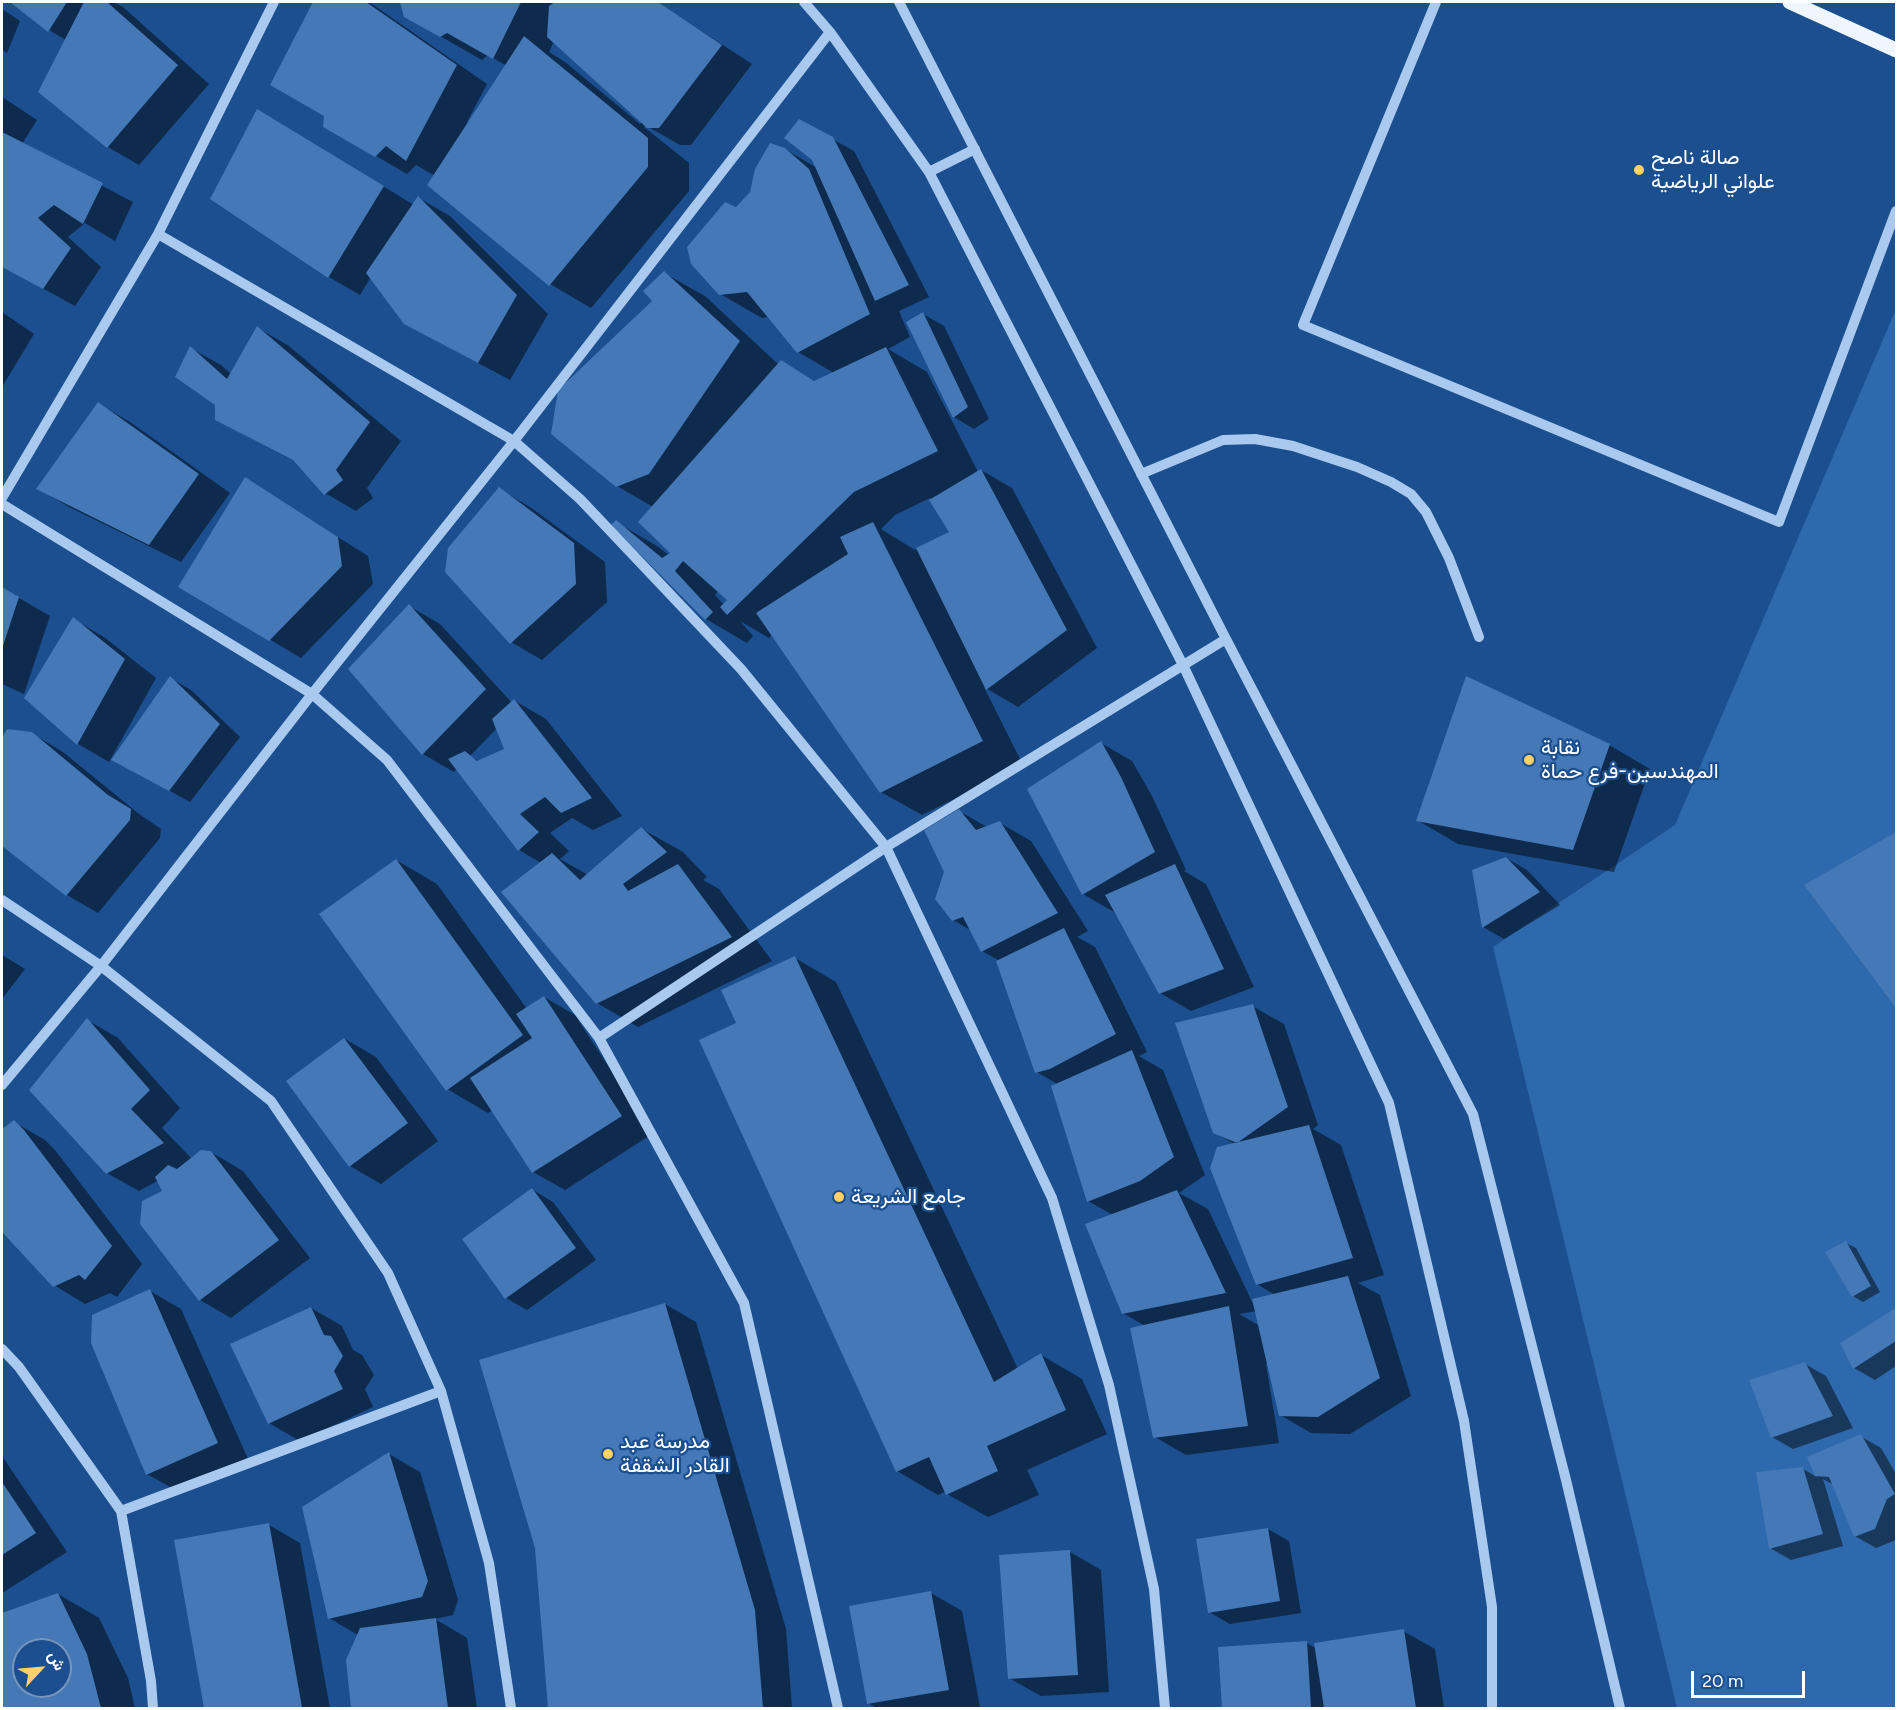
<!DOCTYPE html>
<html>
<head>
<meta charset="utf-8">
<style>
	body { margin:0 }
	#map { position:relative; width:1898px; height:1710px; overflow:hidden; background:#1b4f8f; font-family:Figtree,Vazirmatn,sans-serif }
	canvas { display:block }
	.frame { position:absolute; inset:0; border:3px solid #fff; pointer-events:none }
	.north { position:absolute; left:12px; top:1638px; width:60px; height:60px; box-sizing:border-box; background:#1b4f8f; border:2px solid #7695bc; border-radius:50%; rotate:64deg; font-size:16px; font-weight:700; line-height:24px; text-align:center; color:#fff }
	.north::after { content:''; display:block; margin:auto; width:21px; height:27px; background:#ffd166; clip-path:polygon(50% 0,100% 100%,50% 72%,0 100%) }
	.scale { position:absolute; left:1691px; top:1671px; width:114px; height:27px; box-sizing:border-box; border:3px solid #fff; border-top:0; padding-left:8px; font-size:18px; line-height:21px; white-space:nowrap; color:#fff; -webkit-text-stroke:4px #1b4f8f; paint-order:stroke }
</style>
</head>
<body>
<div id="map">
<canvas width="1898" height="1710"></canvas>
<div class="frame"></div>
<div class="north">ش</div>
<div class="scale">20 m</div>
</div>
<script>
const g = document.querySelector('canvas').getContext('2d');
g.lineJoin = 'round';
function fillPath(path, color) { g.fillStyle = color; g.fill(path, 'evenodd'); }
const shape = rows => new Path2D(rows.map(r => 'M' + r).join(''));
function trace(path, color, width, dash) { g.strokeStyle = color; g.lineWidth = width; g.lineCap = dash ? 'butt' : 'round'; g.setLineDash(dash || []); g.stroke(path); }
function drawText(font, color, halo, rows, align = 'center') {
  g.font = font + ' Figtree,Vazirmatn,sans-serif'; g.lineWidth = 4.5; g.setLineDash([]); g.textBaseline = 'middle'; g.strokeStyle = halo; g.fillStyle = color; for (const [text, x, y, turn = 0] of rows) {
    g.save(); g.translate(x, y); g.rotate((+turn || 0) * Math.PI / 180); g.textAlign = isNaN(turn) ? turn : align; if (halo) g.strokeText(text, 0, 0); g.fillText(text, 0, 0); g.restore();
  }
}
fillPath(shape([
	[1896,309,1896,1708,1677,1708,1493,947,1675,825]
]), '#2e69ad');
fillPath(shape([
	[13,2,113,2,123,7,209,84,139,165,108,147,66,40,49,30],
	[314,2,369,2,487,84,467,122,469,123,507,66,488,55,482,60,405,16,401,2,657,2,752,64,691,145,680,145,645,125,644,127,689,163,689,191,591,308,550,284,435,176,416,165,407,174,325,126,326,115,272,84],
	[554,41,642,122,640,124,565,62,549,52],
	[2,9,20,21,7,53,2,50],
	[2,97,37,120,22,144,133,202,115,241,85,223,68,237,101,267,75,306,2,266],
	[799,121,854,151,929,297,899,311,910,337,888,349,927,372,978,472,981,470,1012,488,1097,648,1018,707,984,687,1023,765,922,815,881,792,772,635,769,638,740,621,753,636,747,643,706,619,613,525,616,522,657,546,669,555,672,553,653,507,617,486,654,301,664,273,705,296,779,365,815,382,834,373,798,352,769,317,762,318,720,294,736,209,785,149,817,168],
	[930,498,951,533,915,550,881,529,895,515],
	[719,590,729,599,724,605,715,595],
	[289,129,414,205,419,198,450,216,548,314,510,380,437,341,371,277,360,295,329,277,212,199],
	[2,312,34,334,2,387],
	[923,314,944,326,989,419,974,429,954,417],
	[258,328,289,346,401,441,367,488,373,498,356,511,325,493,297,462,248,437,216,404,190,348,221,365,231,374],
	[99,404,130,422,230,493,181,562,69,507,39,489],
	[246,479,368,556,373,584,301,658,180,586],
	[499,489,530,507,605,562,607,602,542,660,511,642],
	[2,588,50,616,24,694,2,684],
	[409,606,440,624,512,703,515,701,546,719,622,816,593,830,572,818,550,833,569,851,560,859,588,875,642,829,683,852,707,877,703,880,719,889,772,961,638,1027,597,1003,541,863,519,850,457,768,454,772,423,754],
	[497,728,506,750,480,762,470,756],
	[73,619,104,637,156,678,109,762,78,744,26,698],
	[170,678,191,690,240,737,190,802,134,771],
	[8,730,31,733,63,752,139,814,161,829,160,838,98,913,67,895,2,845,2,741],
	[1101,743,1132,761,1152,796,1186,870,1184,871,1206,884,1254,987,1191,1011,1160,993,1114,912,1083,894],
	[1609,745,1650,769,1614,872,1458,844,1417,820],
	[959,811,987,827,1000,823,1031,841,1088,931,1077,937,1095,947,1147,1052,1139,1056,1163,1070,1205,1175,1179,1193,1208,1209,1255,1308,1275,1295,1257,1284,1236,1145,1214,1132,1252,1006,1284,1024,1318,1125,1313,1129,1341,1145,1384,1275,1358,1283,1380,1295,1411,1396,1350,1434,1311,1433,1280,1415,1268,1363,1266,1364,1279,1443,1186,1455,1155,1437,1145,1326,1123,1313,1113,1215,1088,1201,1059,1085,1037,1072,998,960,982,951,972,931,953,920,946,872],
	[1257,1311,1260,1326,1239,1314],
	[1896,834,1896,1005,1806,886],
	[1506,858,1527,870,1560,905,1504,939,1483,927,1474,871],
	[396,860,437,884,527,1009,544,997,575,1015,652,1134,565,1190,533,1172,493,1110,488,1113,447,1089],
	[2,955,25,969,2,999],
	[795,958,836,982,1018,1369,1041,1355,1082,1379,1107,1434,1027,1470,1039,1495,988,1517,947,1494,946,1491,938,1495,897,1471,738,1024],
	[87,1020,118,1038,180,1108,162,1128,192,1159,211,1152,243,1171,310,1258,231,1318,200,1300,164,1192,159,1180,139,1191,107,1173],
	[345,1039,376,1057,438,1141,381,1184,350,1166],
	[14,1122,45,1140,55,1150,142,1264,117,1297,110,1293,85,1304,54,1285,2,1229,2,1131],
	[533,1190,553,1202,596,1260,527,1310,506,1298],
	[1846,1243,1856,1248,1880,1292,1863,1302,1853,1296],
	[150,1291,181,1309,249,1461,179,1492,147,1474],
	[665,1304,696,1322,786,1629,792,1708,550,1708,536,1548],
	[311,1308,342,1326,353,1350,362,1355,374,1375,365,1389,373,1407,300,1441,269,1423],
	[1896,1310,1896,1366,1875,1380,1854,1368,1842,1343],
	[1805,1364,1826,1376,1853,1428,1793,1449,1772,1437],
	[1860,1436,1881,1448,1896,1474,1896,1540,1876,1548,1855,1536,1834,1485,1823,1479,1843,1546,1791,1560,1770,1548,1803,1469,1817,1477,1809,1458],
	[389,1454,420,1472,458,1600,453,1615,435,1619,467,1638,477,1708,352,1708,347,1660,358,1635,329,1618],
	[2,1456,67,1552,2,1593],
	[269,1525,300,1543,330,1708,206,1708,176,1541],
	[1268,1529,1289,1541,1301,1613,1230,1624,1209,1612],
	[1070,1552,1101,1570,1109,1692,1041,1696,1009,1678],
	[931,1593,962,1611,980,1707,877,1708,868,1703],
	[58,1594,99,1618,128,1678,135,1708,2,1708,2,1614],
	[24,1650,60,1650,60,1686,24,1686],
	[1403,1631,1435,1649,1444,1708,1224,1708,1219,1648,1306,1643,1316,1648]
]), '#0007');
fillPath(shape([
	[11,2,67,2,48,32,11,3],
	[84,2,107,2,178,65,107,148,38,92],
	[313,2,366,2,457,65,406,161,386,146,375,157,323,127,324,116,270,85],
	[400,2,521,2,493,59,447,33,440,37,404,17],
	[555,2,658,2,722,45,659,128,647,128,547,37,549,6],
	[524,36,648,138,648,167,549,286,427,185],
	[257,109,384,186,328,278,210,199],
	[799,119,833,137,909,285,875,301,812,160,784,138],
	[2,132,103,183,83,224,54,205,38,218,71,248,43,289,2,267],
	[770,143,785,148,809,169,870,314,797,353,747,292,719,295,691,264,687,247,725,202,736,207,750,192,755,169],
	[418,196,517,295,478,363,404,324,366,273],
	[664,271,740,341,649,474,616,487,551,434,558,390,652,301,643,291],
	[923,312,968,407,953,418,906,322],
	[257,326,370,422,336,470,343,480,324,495,293,460,215,420,215,405,175,377,190,346,227,379],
	[886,347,938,451,854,492,727,615,720,607,727,600,683,561,675,571,713,612,705,620,611,525,616,520,662,558,670,553,638,522,781,360,814,381],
	[98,402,199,474,149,545,36,489],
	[981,469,1067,630,986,690,916,548,949,532,929,500],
	[245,477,338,537,342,566,269,641,178,587],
	[499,487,574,543,576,584,510,644,445,572,448,548],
	[873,522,983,741,880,793,756,613,848,554,840,537],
	[2,587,19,597,2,649],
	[409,604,486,689,422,755,348,669],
	[73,617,125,659,77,745,24,698],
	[170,676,220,724,169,791,111,760],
	[1466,676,1610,744,1573,850,1416,821],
	[514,699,592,798,561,813,545,797,520,814,539,832,518,851,448,759,465,751,477,761,504,749,492,719],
	[7,729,32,732,108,795,131,809,130,820,66,896,2,846,2,738],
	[1101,741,1121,777,1155,852,1082,895,1027,789],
	[959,809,976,830,1000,821,1058,913,981,952,963,917,952,921,935,899,944,872,924,830],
	[641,827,667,852,623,884,628,891,678,864,732,937,596,1004,501,892,552,853,580,880],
	[1896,832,1896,1008,1804,885],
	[1506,857,1540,892,1482,928,1472,870],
	[396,859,523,1035,446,1091,319,914],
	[1175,864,1224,969,1159,994,1105,895],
	[1064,928,1116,1034,1050,1069,1035,1073,996,961],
	[795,956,994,1382,1041,1353,1066,1410,987,1446,998,1471,946,1495,929,1457,896,1472,699,1040,736,1023,721,990],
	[544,996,622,1116,532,1173,470,1078,532,1038,516,1014],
	[1253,1004,1288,1107,1237,1143,1213,1133,1175,1023],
	[87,1018,150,1090,131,1109,164,1143,106,1174,29,1090],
	[344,1038,408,1123,349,1167,286,1081],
	[1132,1050,1174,1157,1140,1181,1087,1202,1051,1086],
	[14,1120,24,1130,112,1246,85,1280,79,1275,53,1287,2,1232,2,1129],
	[1309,1125,1353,1258,1256,1285,1210,1168,1217,1147],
	[201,1150,211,1151,279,1240,199,1301,140,1224,142,1201,162,1191,155,1177,168,1165,177,1169],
	[532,1188,576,1248,505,1299,462,1239],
	[1177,1190,1226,1293,1122,1314,1085,1224],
	[1846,1241,1871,1286,1852,1297,1825,1252],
	[1348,1276,1380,1378,1318,1417,1279,1416,1252,1299],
	[150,1289,218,1443,146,1475,91,1343,92,1315],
	[665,1303,755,1610,763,1708,548,1708,535,1548,479,1360],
	[1229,1306,1248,1426,1153,1438,1130,1328],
	[311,1307,324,1335,331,1336,343,1356,334,1371,343,1389,268,1424,230,1344],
	[1896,1308,1896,1341,1853,1369,1840,1343],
	[1805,1362,1833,1416,1771,1438,1749,1380],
	[1861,1434,1895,1494,1887,1499,1875,1529,1854,1537,1829,1477,1815,1476,1807,1457],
	[389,1452,428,1581,422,1597,328,1619,302,1507],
	[1803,1467,1823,1534,1769,1549,1756,1472],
	[2,1482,36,1533,2,1555],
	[269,1523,302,1707,293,1708,204,1708,174,1540],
	[1268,1528,1280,1601,1208,1613,1196,1539],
	[1070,1550,1078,1675,1008,1679,999,1555],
	[931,1591,949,1690,867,1704,849,1606],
	[58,1593,87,1654,101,1708,2,1708,2,1613],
	[24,1650,60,1650,60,1686,24,1686],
	[436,1618,448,1708,351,1708,346,1660,360,1628],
	[1404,1629,1416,1708,1324,1708,1314,1643],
	[1307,1641,1311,1708,1222,1708,1218,1647]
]), '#4478b7');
trace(shape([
	[804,2,830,32,929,172,1183,665,1389,1103,1464,1421,1492,1607,1492,1708],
	[899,2,1226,639,1473,1114,1566,1480,1620,1708],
	[1436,2,1303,325,1779,522,1896,211],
	[929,172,975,149],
	[158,234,514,441,580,499,741,669,886,847,1052,1198,1109,1385,1154,1589,1165,1708],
	[1141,474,1223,440,1255,439,1293,446,1357,467,1391,482,1411,494,1426,512,1449,558,1479,637],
	[2,498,158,234,274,2],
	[2,504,312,694,387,760,599,1038,744,1303,838,1708],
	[2,900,101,966,271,1101,388,1273,441,1391,489,1563,511,1708],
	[599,1038,886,847,1226,639],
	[2,1085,101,966,312,694,514,441,830,32],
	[2,1349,19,1367,121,1511,151,1681,153,1708],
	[121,1511,441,1391]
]), '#a9c9ee', 10);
trace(shape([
	[1790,2,1896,50]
]), '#f0f6ff', 15);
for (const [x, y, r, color] of [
	[1639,170,6,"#ffd166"],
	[1529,760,6,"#ffd166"],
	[839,1197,6,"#ffd166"],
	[608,1454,6,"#ffd166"]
]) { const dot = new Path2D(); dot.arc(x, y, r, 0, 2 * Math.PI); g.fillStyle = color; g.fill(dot); trace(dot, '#1b4f8f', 2); }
drawText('21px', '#fff', '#1b4f8f', [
	["صالة ناصح",1651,158],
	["علواني الرياضية",1651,182],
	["نقابة",1541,748],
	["المهندسين-فرع حماة",1541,772],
	["جامع الشريعة",851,1197],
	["مدرسة عبد",620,1442],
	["القادر الشقفة",620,1466]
], 'left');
</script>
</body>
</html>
